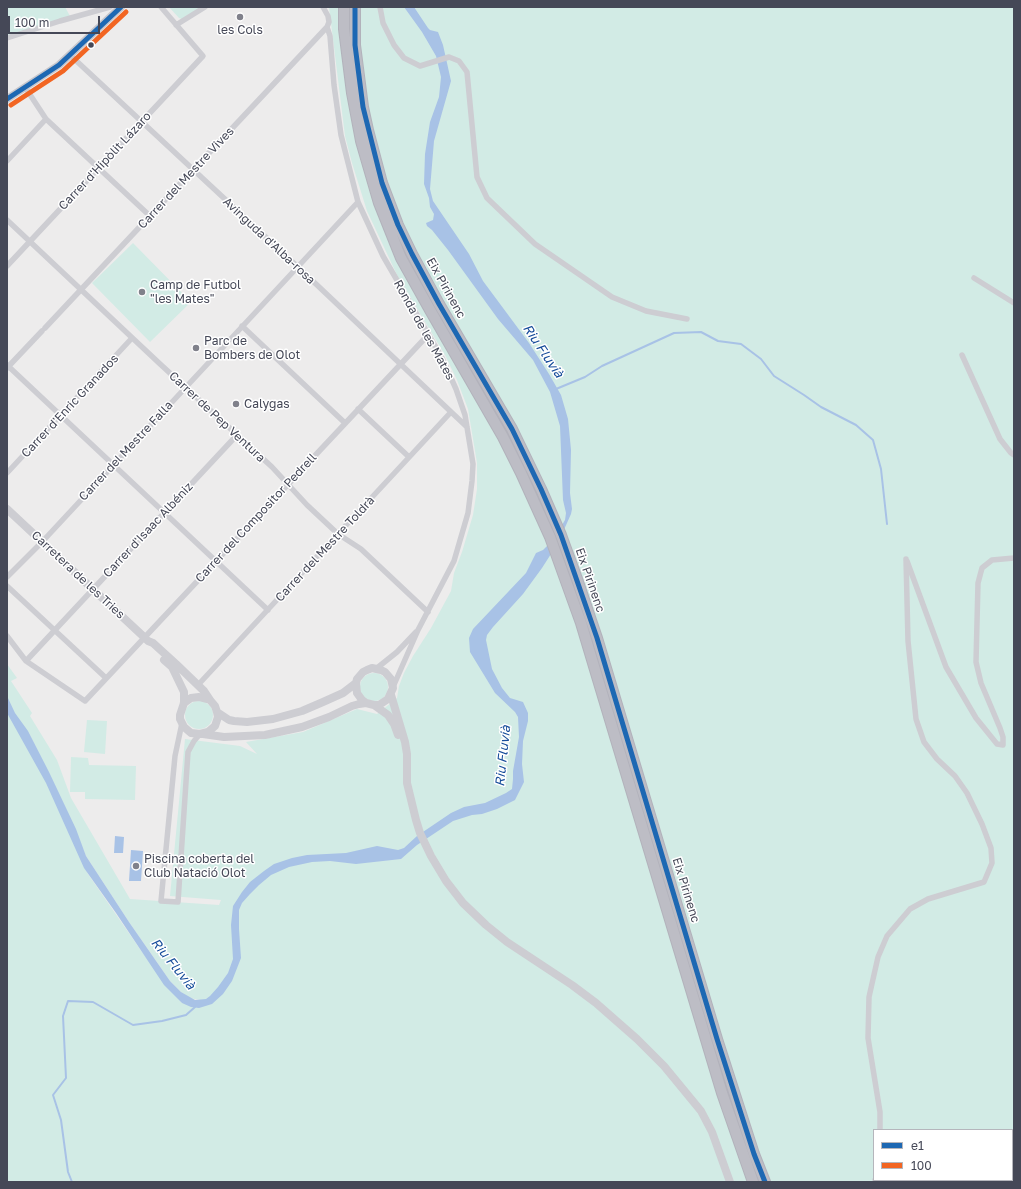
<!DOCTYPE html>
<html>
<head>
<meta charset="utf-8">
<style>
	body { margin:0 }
	#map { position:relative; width:1021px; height:1189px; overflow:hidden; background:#edecec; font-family:"Golos Text",sans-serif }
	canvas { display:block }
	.frame { position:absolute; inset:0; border:8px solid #454857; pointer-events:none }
	.legend { position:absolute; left:873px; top:1129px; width:140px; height:52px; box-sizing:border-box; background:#fff; border:1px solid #b5b6bc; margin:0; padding:5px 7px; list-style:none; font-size:12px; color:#454857 }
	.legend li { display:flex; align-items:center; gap:8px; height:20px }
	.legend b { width:20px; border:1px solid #b5b6bc }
	.scale { position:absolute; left:8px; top:16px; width:92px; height:18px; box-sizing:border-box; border:2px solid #454857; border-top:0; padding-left:5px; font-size:12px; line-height:14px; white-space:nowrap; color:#454857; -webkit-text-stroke:3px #fff; paint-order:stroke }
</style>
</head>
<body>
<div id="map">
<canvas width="1021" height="1189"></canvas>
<div class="frame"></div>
<ul class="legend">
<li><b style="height:5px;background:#1d68b3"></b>e1</li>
<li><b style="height:5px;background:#f26522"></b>100</li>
</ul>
<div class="scale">100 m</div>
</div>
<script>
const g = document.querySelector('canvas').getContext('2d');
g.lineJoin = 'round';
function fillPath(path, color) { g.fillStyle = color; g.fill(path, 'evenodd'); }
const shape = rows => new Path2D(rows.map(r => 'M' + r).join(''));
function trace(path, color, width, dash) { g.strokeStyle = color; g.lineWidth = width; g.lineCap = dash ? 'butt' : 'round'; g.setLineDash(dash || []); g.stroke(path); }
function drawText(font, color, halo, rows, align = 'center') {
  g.font = font + ' "Golos Text",sans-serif'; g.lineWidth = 3; g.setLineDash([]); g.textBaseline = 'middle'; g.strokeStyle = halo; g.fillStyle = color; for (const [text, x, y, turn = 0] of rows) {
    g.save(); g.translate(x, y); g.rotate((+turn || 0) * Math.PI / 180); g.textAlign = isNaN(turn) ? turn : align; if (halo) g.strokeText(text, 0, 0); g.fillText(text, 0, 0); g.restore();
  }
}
fillPath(shape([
	[7,7,65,7,70,16,7,36],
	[169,7,203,7,182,19,179,18],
	[329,7,1014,7,1014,1182,7,1182,7,664,17,678,11,681,32,713,30,716,57,760,71,798,130,899,219,905,221,900,170,896,185,739,240,746,257,754,246,742,303,732,357,709,377,714,397,698,399,686,404,673,413,656,431,628,451,591,454,573,462,552,473,515,477,489,477,463,468,409,457,380,445,355,398,277,367,211,352,163,345,136],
	[28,731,66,809,86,856,129,922,170,981,181,992,189,998,200,1000,182,1003,142,952,88,874],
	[874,1130,1012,1130,1012,1180,874,1180],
	[133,243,191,302,150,342,92,283],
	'360 687a14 14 0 1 1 28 0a14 14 0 1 1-28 0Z',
	'185 715a14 14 0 1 1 28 0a14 14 0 1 1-28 0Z',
	[87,720,107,721,105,754,84,752],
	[71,757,88,758,89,765,136,766,135,800,85,799,85,792,70,792]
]), '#d2ebe5');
fillPath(shape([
	[404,7,414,7,428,28,430,30,438,32,443,45,451,81,434,141,430,189,433,201,469,254,483,281,529,343,549,374,561,395,568,419,571,450,570,493,572,509,571,514,558,543,542,568,523,594,493,627,487,635,486,640,492,669,502,688,510,698,523,702,528,713,528,721,523,741,522,764,524,782,515,800,497,809,482,814,472,815,453,821,417,845,401,859,356,864,330,861,312,862,289,867,271,875,259,885,250,894,242,903,239,910,239,929,241,958,232,981,223,994,212,1004,199,1008,191,1007,182,1003,164,985,116,913,84,868,46,783,7,713,7,696,15,713,28,731,49,772,76,829,86,856,129,922,170,981,181,992,195,1000,206,999,210,996,218,987,228,973,233,959,231,925,233,906,242,892,250,882,264,871,274,864,292,858,307,855,346,853,377,846,398,850,404,848,417,836,451,813,464,807,485,803,506,793,512,789,513,779,513,771,519,737,518,717,515,712,495,693,470,652,469,638,473,629,526,573,536,553,543,550,553,540,565,520,566,513,563,500,560,426,550,392,533,360,498,319,448,250,432,230,427,226,426,223,433,220,434,214,430,207,429,198,424,184,425,154,430,122,439,97,441,77,436,56,422,32],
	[115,836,124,837,123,853,114,853],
	[131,850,143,851,141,881,129,881]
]), '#a8c2e6');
trace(shape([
	[556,389,585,377,602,366,674,333,701,332,718,341,741,344,761,359,774,376,804,395,821,407,856,425,873,440,881,469,887,524],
	[72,1182,68,1172,61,1120,53,1095,66,1078,63,1016,68,1001,93,1002,133,1025,162,1021,186,1015,195,1007]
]), '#a8c2e6', 2);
const highway = shape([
	[344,7,344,29,352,93,361,141,379,203,401,258,430,310,503,437,521,473,550,537,581,623,722,1093,753,1182],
	[355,7,355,45,363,107,368,130,382,183,398,225,412,254,439,304,512,429,541,489,561,535,577,579,597,638,717,1039,754,1154,765,1182]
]);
trace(highway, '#b2b2bb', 12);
trace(shape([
	[380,7,383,23,394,45,404,58,420,66,449,57,459,61,467,72,477,177,487,198,535,244,612,297,646,311,687,319],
	[176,25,205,7],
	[327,27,330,36,334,85,341,135,358,202,383,256,442,358,456,389,465,415,473,464,472,481,468,513,454,561,418,630,393,687],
	[7,38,60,21,110,7],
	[70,55,298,267,467,427],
	[25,87,46,119,150,216],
	[7,161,46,119],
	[7,220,159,363,272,467,307,505,338,534,361,549,428,612],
	[7,266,203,56,161,7],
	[974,278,1014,303],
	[242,326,345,423],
	[45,328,327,27,329,22,328,16,323,7],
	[962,355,1000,439,1011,453,1014,455],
	[7,365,268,610],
	[7,368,42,331],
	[358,409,409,457],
	[7,473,132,338],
	[907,561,946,667,976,718,997,744,1003,745,1003,737,1000,728,981,683,976,662,978,583,982,568,992,560,1014,558],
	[7,577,42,542,358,202],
	[7,586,106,678],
	[7,636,26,661,85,701,428,335],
	[26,661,237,435],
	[377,668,397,652,416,632],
	[198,685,451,412],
	[182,723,175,756,161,901,178,902,188,752,194,741,200,734],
	[880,1130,880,1112,868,1038,869,997,878,957,887,936,910,909,928,899,984,882,992,863,991,848,982,824,967,793,955,776,937,759,924,742,916,719,908,641,906,559],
	[875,1182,875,1180]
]), '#cdcdd2', 5.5);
trace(shape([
	[7,509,144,637,148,641,153,643,176,664,204,691,210,700],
	[164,660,172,667,184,692,184,703,180,715,180,719,184,727,191,733,200,734,208,732,215,726,218,717,217,712,215,706,210,700,199,697,191,698,184,703],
	[391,695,405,742,407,754,407,783,416,820,420,833,431,856,446,881,463,903,486,925,507,942,572,985,596,1003,637,1039,664,1066,701,1111,712,1132,730,1182],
	[374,705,388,715,394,724,398,735],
	[217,712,229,720,234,721,247,722,273,719,302,711,323,702,343,693,356,683],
	[203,734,224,737,265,735,302,727,329,717,352,706,359,704,366,703,374,705,379,705,388,699,393,688,391,679,385,672,381,670,372,668,367,670,363,672,357,679,356,683,357,693,362,700,366,703]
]), '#cdcdd2', 8);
trace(shape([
	[7,99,59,65,121,7]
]), '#c7c7cd', 8);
trace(highway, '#bdbdc5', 10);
trace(shape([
	[355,7,355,45,363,107,382,183,398,225,412,254,439,304,512,429,541,489,561,535,597,638,717,1039,754,1154,765,1182],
	[7,99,59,65,121,7]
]), '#1d68b3', 5);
trace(shape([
	[11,105,63,71,126,12]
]), '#f26522', 5);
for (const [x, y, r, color] of [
	[240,17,4,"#80818b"],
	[91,45,3.5,"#454857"],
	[142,292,4,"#80818b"],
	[196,348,4,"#80818b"],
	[236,404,4,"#80818b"],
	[136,866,4,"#80818b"]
]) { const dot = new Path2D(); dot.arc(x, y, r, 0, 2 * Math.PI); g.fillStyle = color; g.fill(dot); trace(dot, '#fff', 1.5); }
drawText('12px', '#454857', '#fff', [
	["les Cols",240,30,"center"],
	["Camp de Futbol",150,285],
	["\"les Mates\"",150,299],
	["Parc de",204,341],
	["Bombers de Olot",204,355],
	["Calygas",244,404],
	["Piscina coberta del",144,859],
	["Club Natació Olot",144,873]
], 'left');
drawText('12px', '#454857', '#fff', [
	["Carrer d'Hipòlit Lázaro",105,161,-47],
	["Carrer del Mestre Vives",186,178,-47],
	["Avinguda d'Alba-rosa",269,241,43],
	["Eix Pirinenc",446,288,61],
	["Ronda de les Mates",424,330,61],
	["Carrer d'Enric Granados",70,406,-47],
	["Carrer de Pep Ventura",217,417,43],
	["Carrer del Mestre Falla",126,451,-47],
	["Carrer del Compositor Pedrell",256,518,-47],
	["Carrer d'Isaac Albéniz",148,530,-47],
	["Carrer del Mestre Toldrà",325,549,-47],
	["Carretera de les Tries",78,575,43],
	["Eix Pirinenc",590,580,71],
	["Eix Pirinenc",686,890,73]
]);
drawText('italic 13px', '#164c9a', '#fff', [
	["Riu Fluvià",543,351,56],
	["Riu Fluvià",503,756,-84],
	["Riu Fluvià",173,964,51]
]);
</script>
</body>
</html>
